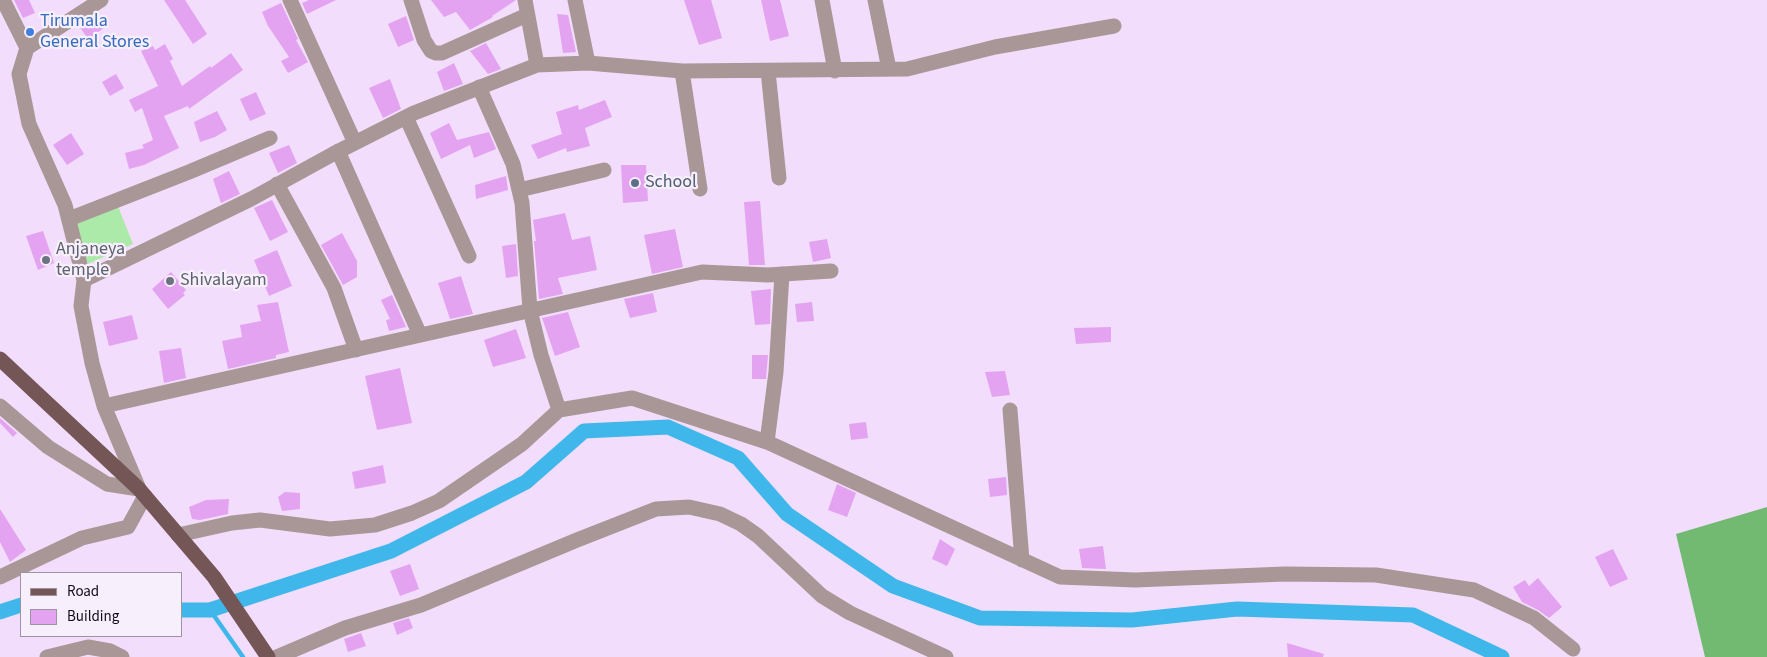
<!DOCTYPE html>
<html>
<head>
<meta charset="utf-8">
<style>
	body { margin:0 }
	#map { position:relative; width:1767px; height:657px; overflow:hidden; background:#f3ddfc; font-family:"Source Sans 3",sans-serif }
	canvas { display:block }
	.legend { position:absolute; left:20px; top:572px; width:162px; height:65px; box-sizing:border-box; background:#f8effc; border:1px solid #9c94a0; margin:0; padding:6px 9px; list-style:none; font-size:15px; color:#120b15 }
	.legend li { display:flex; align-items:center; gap:10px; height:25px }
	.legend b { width:25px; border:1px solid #9c94a0 }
</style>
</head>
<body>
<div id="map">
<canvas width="1767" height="657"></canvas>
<ul class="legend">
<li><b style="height:6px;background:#745657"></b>Road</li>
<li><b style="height:14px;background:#e3a3f0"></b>Building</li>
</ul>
</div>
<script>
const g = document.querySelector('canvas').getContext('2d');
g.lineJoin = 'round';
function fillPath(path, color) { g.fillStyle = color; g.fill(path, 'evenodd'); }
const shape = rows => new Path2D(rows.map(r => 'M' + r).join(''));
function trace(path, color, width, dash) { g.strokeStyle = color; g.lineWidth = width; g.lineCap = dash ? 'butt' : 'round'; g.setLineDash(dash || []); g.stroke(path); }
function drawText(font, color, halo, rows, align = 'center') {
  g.font = font + ' "Source Sans 3",sans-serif'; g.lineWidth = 4.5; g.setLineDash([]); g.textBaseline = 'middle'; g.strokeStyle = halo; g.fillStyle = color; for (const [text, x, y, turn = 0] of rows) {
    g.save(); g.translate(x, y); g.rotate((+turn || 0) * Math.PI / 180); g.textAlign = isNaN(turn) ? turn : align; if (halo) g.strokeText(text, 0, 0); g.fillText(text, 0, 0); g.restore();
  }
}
fillPath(shape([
	[117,204,133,244,88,264,73,225]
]), '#abeaa8');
fillPath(shape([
	[1767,507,1767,657,1705,657,1676,534]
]), '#72ba71');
trace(shape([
	[210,610,243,657]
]), '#40b7ea', 4.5);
trace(shape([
	[181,610,210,610,391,551,526,482,584,431,668,427,738,458,787,514,893,586,980,618,1132,620,1237,609,1413,615,1502,657],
	[0,612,21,605]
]), '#40b7ea', 15);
fillPath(shape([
	[14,0,29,0,35,13,23,18],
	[164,0,185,0,207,34,193,44],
	[309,0,336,0,307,14,302,3],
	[431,0,516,0,492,16,493,17,470,30,456,12,444,17],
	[684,0,711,0,722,38,699,45],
	[761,0,780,0,789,36,770,41],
	[281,3,298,39,296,40,308,62,288,73,281,61,289,57,268,26,262,12],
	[557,14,568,15,576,52,563,53],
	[95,15,104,28,88,39,79,26],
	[406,16,414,40,398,47,388,24],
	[486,43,501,69,488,74,470,51],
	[165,44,173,59,170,61,182,86,210,66,211,68,231,53,243,70,189,109,188,106,164,116,179,148,144,165,129,169,125,153,144,148,142,145,153,140,142,108,135,112,129,100,158,86,141,51,153,46,155,50],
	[454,63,463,84,444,91,437,72],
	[116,74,124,88,110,96,102,82],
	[390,79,401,109,383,118,369,88],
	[256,92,266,114,250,121,240,99],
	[605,100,612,117,585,128,590,146,567,152,566,148,538,159,531,145,562,134,556,112,578,105,579,110],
	[217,111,227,130,215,137,200,142,194,122],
	[449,123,457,140,489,132,496,149,474,158,470,145,441,159,430,133],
	[71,133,84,154,67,165,53,145],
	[289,145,297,163,278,173,269,153],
	[621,165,646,165,648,201,623,203],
	[229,171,240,194,221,203,213,179],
	[506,176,508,190,476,199,475,185],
	[272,200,288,232,270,241,254,208],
	[760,201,765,265,749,265,744,202],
	[565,213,572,240,590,236,597,270,558,278,563,294,539,299,534,241,536,241,533,220],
	[675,229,683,267,652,274,644,235],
	[43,231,54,263,38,270,26,236],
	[342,233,357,261,357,277,343,285,321,245],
	[827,239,831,258,813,262,809,242],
	[516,244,518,276,506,278,502,246],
	[277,250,292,286,269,296,254,260],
	[171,272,186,290,183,293,185,295,168,309,152,289],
	[461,276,473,314,450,319,438,283],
	[771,289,770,324,755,325,751,291],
	[653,293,657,312,630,318,624,299],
	[392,295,406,327,389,331,386,320,390,319,381,300],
	[278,302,289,352,276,355,276,358,228,369,222,341,242,337,240,325,261,321,257,305],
	[812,302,814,321,797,322,795,304],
	[568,312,580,347,555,356,542,318],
	[132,315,138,339,109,346,103,322],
	[1111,327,1111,342,1076,344,1074,328],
	[516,329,526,358,493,367,484,340],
	[181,348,186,378,164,383,159,351],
	[752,355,768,355,766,379,752,379],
	[400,368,412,423,377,430,365,376],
	[1005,371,1010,395,992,397,985,372],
	[0,418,17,433,13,437,0,423],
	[866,422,868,438,851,440,849,424],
	[383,465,386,483,355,489,352,472],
	[1006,477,1007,495,990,497,988,479],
	[837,484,856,493,847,517,828,510],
	[285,492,300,493,300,509,282,511,278,497],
	[229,499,228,514,200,520,192,519,189,507,206,500],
	[0,509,26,550,10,562,0,542],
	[940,539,955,549,947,566,932,559],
	[1103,546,1106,569,1082,568,1079,549],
	[1613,549,1628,579,1610,587,1595,557],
	[410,564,419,589,400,596,390,571],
	[1538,578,1562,607,1549,618,1538,610,1522,602,1513,587,1525,580,1529,586],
	[409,618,413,628,397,635,393,623],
	[361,633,366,646,348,652,344,639],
	[1287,643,1324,654,1323,657,1288,657]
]), '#e3a3f0');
trace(shape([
	[3,0,27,48,19,74,29,124,65,205,84,280,81,306,92,363,104,406,139,489],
	[290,0,355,143],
	[411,0,424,40,431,51,436,53,442,53,527,15],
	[525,0,537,65],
	[575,0,588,63],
	[822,0,835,71],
	[875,0,889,69],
	[27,48,101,0],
	[682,71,700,189],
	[768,71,779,178],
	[479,87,513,164,522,203,530,310,541,355,559,410,632,398,767,442,1060,577,1135,580,1285,574,1376,575,1474,590,1534,618,1573,649],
	[406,117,469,256],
	[338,151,420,335],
	[277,184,334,288,356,350],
	[519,190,604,170],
	[69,219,189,172,270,138],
	[84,280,251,199,333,154,414,113,537,65,588,63,682,71,907,69,995,47,1114,26],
	[0,406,48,447,107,484,139,489],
	[104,406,702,272,768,275,831,271],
	[1010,410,1022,560],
	[767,442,776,372,782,274],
	[178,535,232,523,260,520,330,529,375,525,412,513,439,501,522,444,559,410],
	[0,577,82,538,128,527,145,496],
	[47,657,88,647,110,651,122,657],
	[277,657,345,628,421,605,577,540,656,509,689,507,720,514,741,524,758,536,822,596,850,613,946,657]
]), '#a99797', 15);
trace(shape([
	[0,359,139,489,214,577,268,657]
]), '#745657', 15);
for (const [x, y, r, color] of [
	[30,32,5,"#3f7fe0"],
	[635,183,5,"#5c6f8a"],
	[46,260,5,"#6b7280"],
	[170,281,5,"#6b7280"]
]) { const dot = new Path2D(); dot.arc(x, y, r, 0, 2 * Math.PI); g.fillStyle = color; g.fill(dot); trace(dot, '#f8effc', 2); }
drawText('18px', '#366cbe', '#f8effc', [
	["Tirumala",40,22],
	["General Stores",40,43]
], 'left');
drawText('18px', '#4e5e75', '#f8effc', [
	["School",645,183]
], 'left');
drawText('18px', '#5b616d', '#f8effc', [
	["Anjaneya",56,250],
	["temple",56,271],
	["Shivalayam",180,281]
], 'left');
</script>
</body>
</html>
